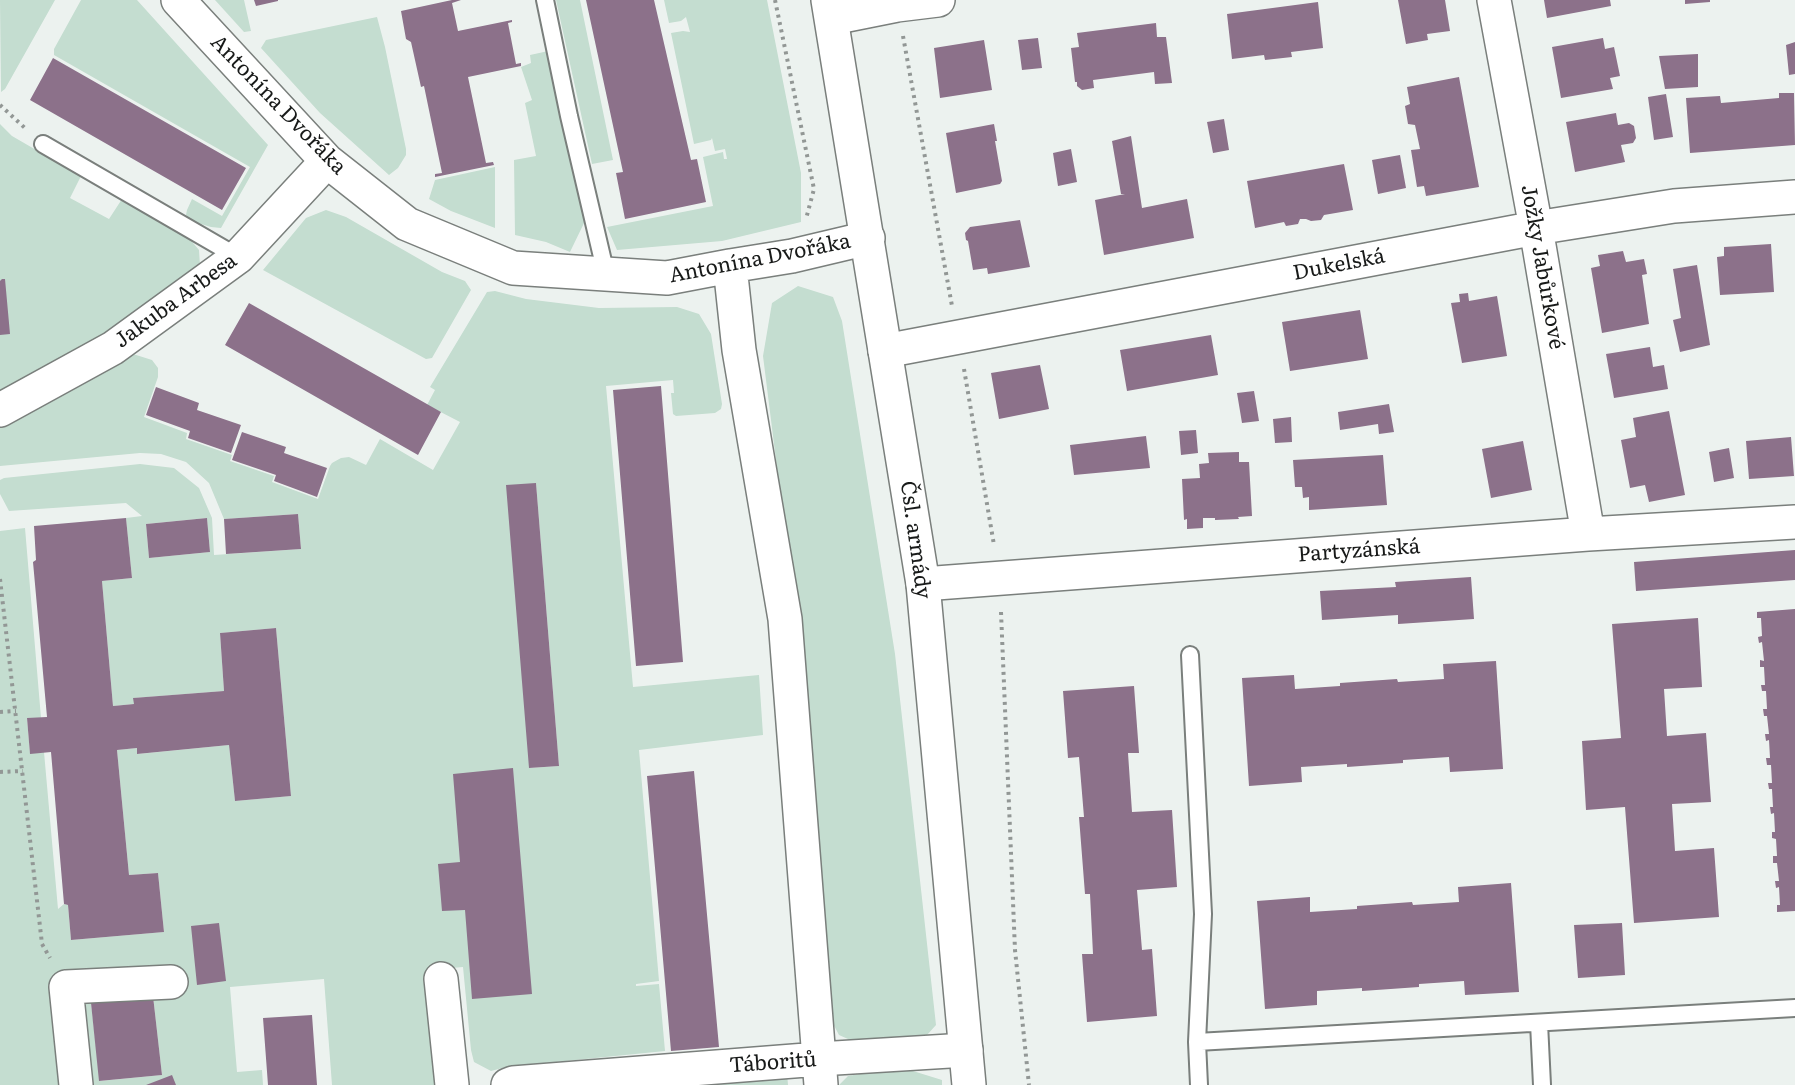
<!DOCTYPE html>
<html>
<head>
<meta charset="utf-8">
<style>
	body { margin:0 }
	canvas { display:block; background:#ecf2ef }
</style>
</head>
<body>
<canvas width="1795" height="1085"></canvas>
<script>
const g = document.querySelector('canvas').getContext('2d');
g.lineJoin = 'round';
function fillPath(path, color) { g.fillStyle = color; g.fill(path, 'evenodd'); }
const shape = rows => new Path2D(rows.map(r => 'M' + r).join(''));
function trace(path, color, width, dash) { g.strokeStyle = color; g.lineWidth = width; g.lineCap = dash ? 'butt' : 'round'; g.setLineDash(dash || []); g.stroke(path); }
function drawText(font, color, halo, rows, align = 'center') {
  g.font = font + ' Literata,serif'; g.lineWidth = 4.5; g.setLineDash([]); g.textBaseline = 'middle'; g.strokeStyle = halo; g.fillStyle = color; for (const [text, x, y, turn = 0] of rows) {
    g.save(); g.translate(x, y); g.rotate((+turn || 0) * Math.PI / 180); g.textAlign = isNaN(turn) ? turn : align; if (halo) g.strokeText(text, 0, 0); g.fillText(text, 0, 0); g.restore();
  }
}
fillPath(shape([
	[0,0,55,0,5,89,1,92],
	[81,0,137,0,268,145,221,228,211,227,191,221,186,215,187,210,192,199,222,216,250,167,54,55,54,49],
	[215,0,244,0,251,31,244,32],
	[556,0,580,0,613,160,592,164],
	[664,0,767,0,801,173,801,222,722,241,617,250,607,227,713,206,703,157,723,152,724,159,727,159,725,149,715,151,712,138,711,140,694,144,671,33,683,31,690,32,686,17,681,21,669,23],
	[377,17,385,47,406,149,406,155,398,168,389,175,320,113,261,48,266,40],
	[553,50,587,208,585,221,570,252,546,242,515,235,514,160,536,156,525,103,532,100,521,67,531,63,530,55],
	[0,124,12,136,81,176,70,198,109,219,122,199,188,237,199,250,200,266,159,304,0,393],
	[495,167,495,228,451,211,429,199,435,180],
	[326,210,346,217,442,272,465,281,471,290,432,358,426,359,263,270,306,218],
	[798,286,833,297,842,321,895,654,936,1025,927,1035,857,1043,839,1035,829,1016,796,620,763,356,772,303],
	[495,291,526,299,599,308,677,307,699,314,711,334,722,404,721,409,715,413,676,416,673,414,671,393,674,393,673,380,606,386,633,687,759,675,763,735,639,750,659,981,636,984,636,986,659,984,665,1051,506,1067,491,1071,474,1062,471,1050,463,967,429,970,435,1085,332,1085,324,979,230,987,237,1072,262,1070,263,1085,0,1085,0,531,25,528,41,718,27,718,30,753,44,752,58,909,64,904,68,905,71,940,164,932,158,873,129,875,117,750,137,748,138,754,229,745,235,801,291,796,276,628,220,633,224,691,134,698,134,704,113,706,102,581,132,578,126,518,142,516,126,503,9,511,0,494,0,480,4,478,140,464,174,468,199,488,212,518,214,555,301,549,298,514,224,519,209,483,186,462,161,454,140,453,0,466,0,428,133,354,152,360,158,368,158,377,144,417,187,433,186,439,232,455,230,461,274,476,272,482,318,499,330,466,332,463,341,458,349,457,366,465,380,439,433,470,460,422,427,405,435,390,430,387,487,292],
	[536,483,559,766,530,768,528,752],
	[207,518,210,552,149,558,146,524],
	[153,996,162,1075,100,1081,91,1003],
	[900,1067,942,1080,942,1085,839,1085,848,1076],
	[787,1073,788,1085,664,1085]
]), '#c4ddd0');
fillPath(shape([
	[254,0,278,0,278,1,256,6],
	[452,0,461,0,452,3,458,31,512,20,512,22,508,23,516,64,521,63,521,66,468,77,486,163,493,162,494,165,435,177,435,174,442,173,424,86,421,87,411,42,406,39,401,11],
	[586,0,654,0,691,160,697,159,706,202,625,219,616,173,623,172],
	[1398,0,1445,0,1450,31,1427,34,1428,40,1406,44],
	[1544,0,1610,0,1611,6,1547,18],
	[1685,0,1710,0,1710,2,1685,4],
	[1318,2,1323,48,1291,52,1292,57,1265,60,1264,55,1232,59,1227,14],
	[1156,23,1157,37,1166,37,1172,83,1155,84,1154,72,1093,80,1094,88,1082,90,1077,86,1077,82,1075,82,1071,48,1079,47,1077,33],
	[1038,38,1042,68,1022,70,1018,40],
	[1603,38,1605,49,1614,47,1620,76,1610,78,1613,89,1561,98,1552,47],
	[984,40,992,90,940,98,934,48],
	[1795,42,1795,74,1789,75,1786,45],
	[1698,54,1698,87,1665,89,1659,56],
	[53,58,246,168,222,210,30,100],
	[1459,77,1479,187,1426,196,1424,186,1417,187,1411,150,1420,149,1415,125,1408,124,1405,106,1410,104,1407,87],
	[1779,93,1794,93,1795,145,1690,153,1686,98,1720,96,1721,103,1779,98],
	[1666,94,1673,137,1654,140,1648,97],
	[1616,113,1618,125,1629,123,1634,126,1636,138,1633,143,1621,145,1625,162,1575,172,1566,122],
	[1224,119,1229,150,1213,153,1207,122],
	[994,124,997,141,995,141,1002,181,1000,184,956,193,946,133],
	[1131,136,1142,208,1187,199,1194,238,1104,255,1095,200,1125,194,1121,194,1112,141],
	[1071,149,1077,182,1058,186,1053,153],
	[1400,155,1406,188,1378,194,1372,160],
	[1344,164,1353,210,1324,215,1321,220,1311,221,1306,219,1300,219,1298,224,1286,226,1284,222,1255,228,1247,181],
	[1020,220,1030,267,988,274,987,268,973,270,968,241,966,240,965,233,970,227],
	[1771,244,1774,292,1720,295,1717,257,1724,256,1724,247],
	[1623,251,1626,262,1644,259,1647,274,1642,275,1649,324,1602,333,1591,268,1600,266,1598,255],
	[1697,265,1710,345,1680,352,1673,320,1681,318,1673,269],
	[2,279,5,279,10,334,0,335,0,281],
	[1468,293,1469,301,1497,296,1507,356,1462,363,1451,303,1460,302,1459,294],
	[249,303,441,412,418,455,225,345],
	[1360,310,1368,359,1290,371,1282,322],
	[1211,335,1218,375,1127,391,1120,350],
	[1650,347,1653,367,1664,365,1668,389,1614,398,1606,354],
	[1040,365,1049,409,999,419,991,373],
	[661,386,683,662,636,666,613,390],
	[156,387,199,403,197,410,241,425,231,453,188,438,190,431,146,415],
	[1254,391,1259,421,1242,423,1237,393],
	[1389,404,1394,432,1379,434,1378,424,1340,430,1338,412],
	[1669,411,1685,495,1649,502,1645,485,1630,488,1621,440,1636,437,1633,418],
	[1291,417,1292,442,1275,443,1273,419],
	[1196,430,1198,453,1181,455,1179,431],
	[242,432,286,447,284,453,327,468,317,497,274,481,276,475,232,460],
	[1146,436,1150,468,1074,475,1070,445],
	[1791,437,1794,476,1749,479,1746,441],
	[1523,441,1532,490,1491,498,1482,449],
	[1729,448,1734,478,1714,482,1709,452],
	[1239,452,1239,462,1249,462,1252,516,1238,517,1239,519,1215,520,1215,518,1203,518,1203,528,1187,529,1187,519,1184,520,1182,479,1200,478,1199,464,1209,463,1208,453],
	[1383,455,1387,505,1309,510,1309,497,1303,498,1302,487,1295,487,1293,460],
	[536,483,559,766,529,768,506,485],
	[298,514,301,549,226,554,224,519],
	[126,518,132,578,102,581,113,706,134,704,133,698,224,691,220,633,276,628,291,796,235,801,229,745,137,754,137,748,117,750,129,875,158,873,164,932,71,940,68,905,64,904,51,752,30,754,27,718,47,717,33,562,36,560,34,526],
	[207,518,210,552,149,558,146,524],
	[1795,550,1795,580,1636,591,1634,562],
	[1471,577,1474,619,1398,624,1398,615,1322,620,1320,591,1396,587,1395,582],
	[1795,609,1795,911,1777,912,1777,905,1780,905,1779,887,1776,888,1775,881,1779,881,1777,863,1773,863,1773,856,1777,856,1776,839,1772,838,1772,832,1775,832,1774,813,1771,814,1770,807,1773,807,1772,789,1769,789,1768,783,1772,783,1771,765,1767,765,1766,758,1770,758,1769,740,1766,741,1765,734,1769,734,1767,716,1764,716,1763,709,1767,709,1766,691,1762,691,1761,685,1765,685,1764,667,1760,667,1760,660,1764,661,1762,642,1759,643,1758,637,1762,636,1761,618,1757,618,1757,612],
	[1698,618,1702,687,1664,689,1667,736,1706,733,1711,802,1672,804,1675,851,1714,848,1719,917,1634,923,1625,807,1586,810,1582,741,1621,738,1612,624],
	[1496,661,1503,769,1450,772,1449,757,1403,760,1403,763,1347,767,1347,764,1301,767,1302,782,1249,786,1242,678,1294,675,1295,689,1340,686,1340,683,1397,679,1398,682,1444,679,1443,664],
	[1134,686,1139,753,1128,753,1132,812,1172,810,1177,887,1137,890,1142,950,1152,949,1157,1016,1087,1022,1082,954,1093,954,1090,894,1085,894,1079,817,1084,817,1079,757,1068,758,1063,691],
	[513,768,532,994,472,999,465,910,442,911,438,864,460,862,453,774],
	[694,771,719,1047,671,1051,647,776],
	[1511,883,1519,992,1465,995,1464,981,1419,984,1419,987,1362,991,1362,988,1317,991,1317,1005,1265,1009,1257,901,1310,897,1310,912,1357,909,1357,906,1412,902,1413,905,1459,902,1458,887],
	[219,923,226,981,197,985,191,926],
	[1622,923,1625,975,1578,978,1574,925],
	[153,996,162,1075,99,1081,91,1003],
	[312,1015,317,1085,268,1085,263,1018],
	[172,1075,176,1085,146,1085]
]), '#8c718a');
const lane = shape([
	[545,0,569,116,606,274],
	[43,144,238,257],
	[1190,655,1203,914,1197,1042,1199,1085],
	[1539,1023,1542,1085],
	[1197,1042,1795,1008]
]);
const street = shape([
	[178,0,327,161,407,224,513,268,667,278,730,266,792,256,868,238],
	[1494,0,1536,228,1588,534],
	[832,18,897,5,938,0],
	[730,266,739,350,785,619,821,1085],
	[885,351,1536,228,1674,206,1795,197],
	[0,410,113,348,238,257,327,161],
	[923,584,1588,534,1795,522],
	[441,979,452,1085],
	[76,1085,66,987,171,982],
	[508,1085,513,1083,819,1059,966,1050]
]);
const secondary = shape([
	[828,0,923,584,969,1085]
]);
trace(lane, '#7a7f7c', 20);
trace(street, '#7a7f7c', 36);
trace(secondary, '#7a7f7c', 36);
trace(shape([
	[775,0,814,189,806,219],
	[903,36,952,306],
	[0,105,26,129],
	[964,369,994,545],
	[0,579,42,944,50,958],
	[1001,612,1015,950,1029,1085],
	[0,712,16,711],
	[0,772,23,771]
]), '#929795', 4, [3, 4.5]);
trace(lane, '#fff', 16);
trace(street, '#fff', 33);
trace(secondary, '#fff', 33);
drawText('21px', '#181a19', '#fff', [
	["Antonína Dvořáka",278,105,46],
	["Antonína Dvořáka",760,259,-11],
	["Dukelská",1339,265,-11],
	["Jožky Jabůrkové",1542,267,80],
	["Jakuba Arbesa",176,301,-36],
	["Čsl. armády",915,540,82],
	["Partyzánská",1359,551,-4],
	["Táboritů",773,1063,-4]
]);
</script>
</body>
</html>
